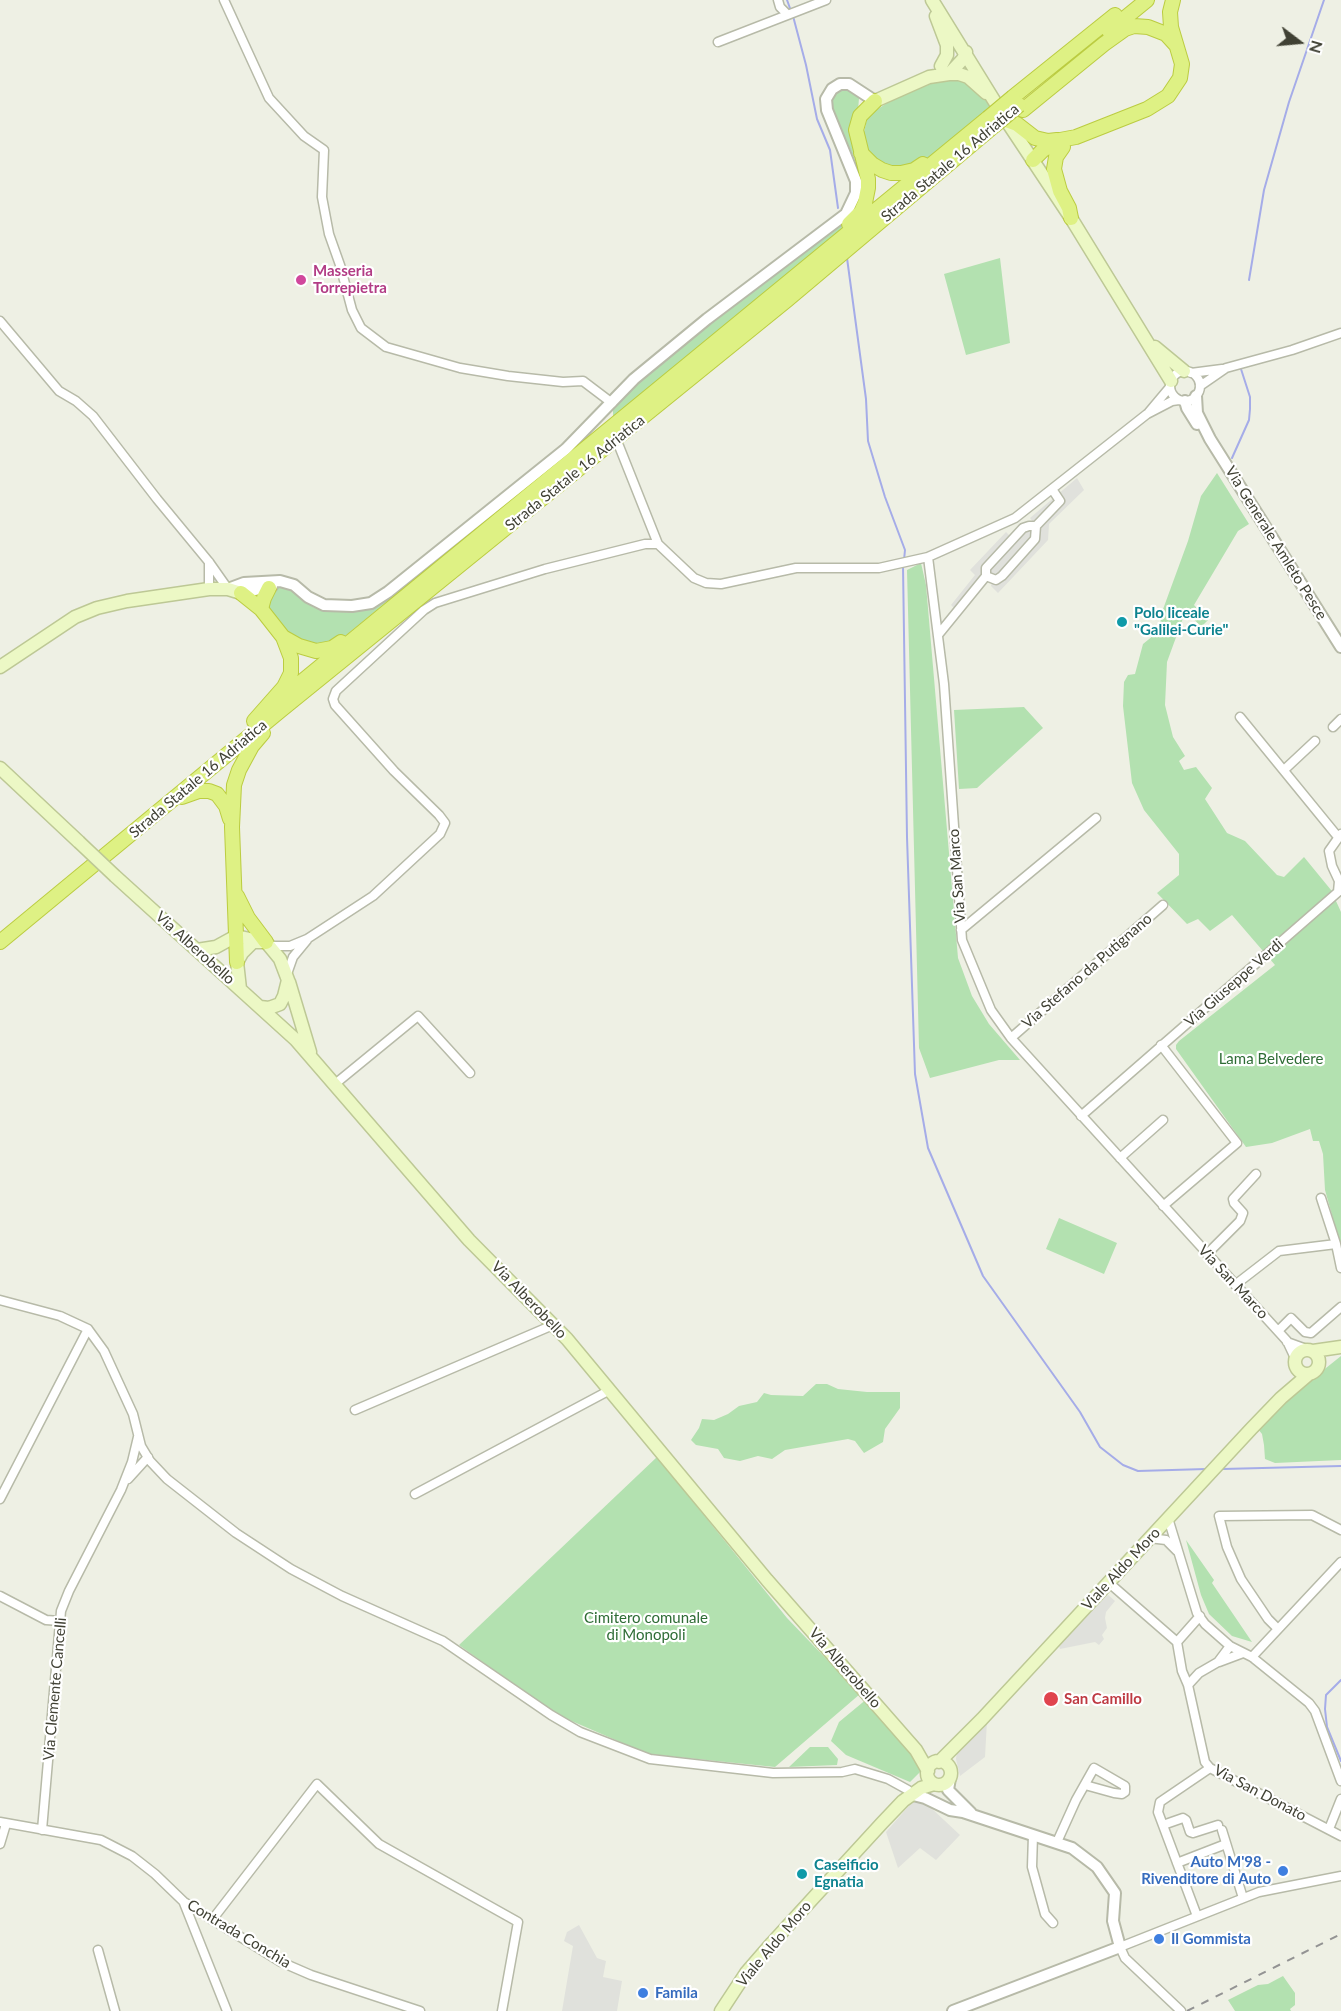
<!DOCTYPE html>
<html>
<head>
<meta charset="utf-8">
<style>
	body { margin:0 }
	#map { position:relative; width:1341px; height:2011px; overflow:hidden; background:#eef0e4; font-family:Lato,sans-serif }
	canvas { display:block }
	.north { position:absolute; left:1269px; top:12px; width:60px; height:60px; -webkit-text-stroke:4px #fff; paint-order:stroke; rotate:106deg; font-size:16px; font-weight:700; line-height:24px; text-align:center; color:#404134 }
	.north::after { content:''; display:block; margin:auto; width:21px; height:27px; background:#404134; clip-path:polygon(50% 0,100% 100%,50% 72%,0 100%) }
</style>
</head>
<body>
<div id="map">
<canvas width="1341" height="2011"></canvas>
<div class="north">N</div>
</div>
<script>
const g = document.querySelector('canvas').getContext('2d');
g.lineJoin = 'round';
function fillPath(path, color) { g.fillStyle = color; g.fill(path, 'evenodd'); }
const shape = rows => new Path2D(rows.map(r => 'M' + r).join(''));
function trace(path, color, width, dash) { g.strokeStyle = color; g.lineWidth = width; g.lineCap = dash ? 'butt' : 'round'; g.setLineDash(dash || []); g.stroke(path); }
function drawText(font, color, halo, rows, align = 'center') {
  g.font = font + ' Lato,sans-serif'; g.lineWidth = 4.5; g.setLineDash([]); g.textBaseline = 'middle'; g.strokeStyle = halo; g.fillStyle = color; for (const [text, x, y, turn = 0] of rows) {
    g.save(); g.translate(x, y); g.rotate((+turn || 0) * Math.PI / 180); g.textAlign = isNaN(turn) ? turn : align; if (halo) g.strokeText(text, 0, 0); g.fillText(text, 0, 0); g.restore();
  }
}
fillPath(shape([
	[952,78,966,80,985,98,991,105,985,112,922,163,909,169,882,166,869,153,863,136,867,119,873,112,892,100,940,80],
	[846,89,855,93,859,98,858,111,866,194,845,227,727,323,687,359,613,418,613,410,618,402,640,381,738,300,843,224,858,206,863,185,858,167,831,106,834,95,837,91],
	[1000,258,1010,343,966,355,944,274],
	[1217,473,1249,524,1238,531,1194,605,1208,620,1201,627,1186,610,1167,662,1165,705,1173,737,1185,756,1179,761,1184,770,1196,767,1212,788,1205,799,1227,833,1245,841,1277,875,1284,877,1304,857,1331,890,1341,912,1341,1247,1325,1190,1323,1154,1319,1141,1313,1141,1310,1129,1272,1143,1246,1147,1176,1049,1176,1045,1179,1041,1275,965,1232,915,1210,931,1198,919,1187,924,1157,893,1179,875,1179,854,1144,810,1132,783,1123,706,1124,682,1128,675,1135,674,1143,644,1159,631,1162,612,1188,541,1201,496],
	[484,524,423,576,384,604,339,641,314,648,287,632,268,607,273,591,278,588,286,588,293,591,313,607,327,611,359,611,371,608,382,603],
	[921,563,926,585,958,958,972,996,989,1024,1020,1060,999,1060,930,1078,919,1048,907,570],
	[1024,707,1043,728,977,788,959,789,954,710],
	[1059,1218,1117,1243,1104,1274,1046,1249],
	[1341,1356,1341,1460,1275,1463,1265,1459,1264,1445,1262,1434,1258,1429,1291,1396],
	[816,1384,827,1384,838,1389,867,1392,900,1392,900,1408,885,1429,883,1442,864,1453,855,1441,848,1439,785,1450,772,1459,758,1456,740,1461,724,1458,718,1449,696,1445,691,1440,699,1428,702,1419,714,1420,728,1414,739,1406,757,1402,764,1393,771,1395,803,1396],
	[657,1457,787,1618,860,1694,775,1767,648,1754,553,1713,459,1645],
	[1186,1540,1214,1580,1212,1583,1252,1642,1232,1636,1209,1614,1201,1595],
	[868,1698,923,1769,910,1782,846,1755,831,1741,839,1722],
	[810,1747,828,1747,838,1759,837,1765,789,1767],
	[1283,1976,1295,1993,1295,2005,1290,2009,1291,2011,1235,2011,1228,2000,1258,1985,1268,1984]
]), '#b3e1b0');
fillPath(shape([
	[1077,478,1084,490,1049,524,1048,540,998,593,991,586,992,580,986,576,957,611,951,605,975,575,970,570,1006,532,1013,539,1023,528,1036,526,1030,518],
	[1106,1593,1115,1601,1106,1612,1105,1618,1107,1628,1102,1635,1104,1639,1099,1645,1095,1642,1060,1649,1058,1643],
	[987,1721,985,1757,960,1776,956,1759,957,1752],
	[914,1800,929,1806,960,1835,936,1860,920,1848,898,1868,886,1832],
	[579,1925,597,1958,606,1961,603,1977,622,1981,617,2011,562,2011,573,1946,564,1941,567,1932]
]), '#e0e1dc');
trace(shape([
	[787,0,791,11],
	[793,16,806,65,817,119,830,150,838,208],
	[847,258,866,399,868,441,885,497,905,550,904,560],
	[1249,280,1264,190,1289,102,1324,0],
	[1232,458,1249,420,1250,409,1250,397,1241,369],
	[903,566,907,837,915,1074,928,1148,983,1276,1080,1412,1100,1447,1123,1465,1138,1471,1206,1469],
	[1223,1469,1341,1466],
	[1341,1680,1326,1695,1325,1709,1327,1727,1341,1761]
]), '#a5ace8', 2);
const minor = shape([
	[224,0,269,98,304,136,324,150,322,197,329,234,340,265,352,310,361,328,386,347,460,368,508,376,563,382,583,381,612,403],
	[778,0,780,7,787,14],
	[718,42,826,0],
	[0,321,59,391,76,401,93,416,157,499,209,562,228,589],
	'1170 386a15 15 0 1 1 30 0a15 15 0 1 1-30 0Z',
	[1191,373,1222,369],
	[1200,386,1226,368,1292,350,1341,333],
	[1179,400,1172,401,1147,414,1015,518,928,557,944,684,962,940,991,1010,1011,1038,1287,1341,1295,1358],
	[1149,412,1170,387],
	[619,446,658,544],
	[209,562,209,589],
	[986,576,986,568,1023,528,1029,526,1036,526],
	[938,635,986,576,996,580,1002,576,1035,539,1036,526,1060,501,1052,489],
	[1240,717,1338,837],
	[1333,727,1341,719],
	[1284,770,1315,741],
	[961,930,1096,818],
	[270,946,290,946,307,939,373,896,440,834,445,823,439,815,394,771,335,705,333,699,336,691,424,610,435,603,545,569,645,544,658,544,694,578,706,583,721,584,796,568,879,568,928,557],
	[287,974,293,957,307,940],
	[1011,1038,1163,905],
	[1161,1045,1237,1143,1163,1206],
	[335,1084,418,1016,470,1073],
	[1081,1116,1338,892,1339,881,1332,866,1329,851,1341,834],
	[1120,1158,1163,1120],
	[1321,1198,1336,1244],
	[1207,1254,1240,1221,1243,1213,1234,1203,1233,1199,1256,1174],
	[1235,1285,1279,1251,1336,1244,1341,1268],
	[0,1300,60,1316,88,1329,104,1351,133,1414,141,1446,150,1461,167,1479,236,1533,291,1569,342,1596,443,1641,551,1715,580,1732,650,1759,773,1773,842,1772,855,1769,888,1779,908,1790],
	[1278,1331,1291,1318,1305,1332,1311,1333,1341,1307],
	[1287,1342,1309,1350],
	[355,1410,553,1325],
	[128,1479,148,1457],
	[415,1494,610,1390],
	[0,1499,88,1329],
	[1168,1518,1197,1613,1205,1624,1230,1646,1252,1657,1309,1703,1315,1711,1341,1781],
	[1149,1538,1166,1540,1177,1551],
	[1108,1582,1177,1642],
	[0,1596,46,1620,60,1621],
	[1278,1629,1268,1619,1241,1579,1227,1547,1219,1516,1312,1515,1341,1530],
	[1230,1646,1218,1662,1199,1673,1188,1685,1205,1762,1210,1768,1341,1836],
	[1252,1657,1341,1562],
	[1219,1662,1243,1653],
	[1188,1685,1182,1671,1177,1642,1200,1616],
	[0,1822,101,1840,132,1856,155,1874,184,1902,281,1962,311,1975,420,2011],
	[1163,1825,1183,1818,1186,1820,1190,1832,1193,1833,1218,1825],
	[1329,1829,1341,1799],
	[42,1830,61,1611,69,1591,121,1490,132,1462,138,1437],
	[1222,1830,1243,1898],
	[1033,1835,1032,1867,1045,1914,1053,1923],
	[1057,1842,1076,1800,1094,1768,1125,1786,1125,1792,1122,1794,1114,1793,1085,1785],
	[0,1844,6,1824],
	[1177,1863,1226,1844],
	[184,1903,227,2011],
	[1197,1916,1158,1812,1160,1802,1210,1768],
	[212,1920,317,1784,379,1844,518,1922,502,2011],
	[98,1950,115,2011],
	[1181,2011,1125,1958,1120,1947,1259,1892,1341,1876]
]);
const tertiary = shape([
	[1196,396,1197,413,1210,439,1341,647],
	[1185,401,1187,408,1197,424],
	[228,589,244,583,280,581,294,585,308,597,324,605,352,606,371,603,388,592,566,449,634,379,707,319,846,214,856,193,856,181,827,110,826,99,832,89,840,84,849,84,875,101],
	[241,593,272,586],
	[950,1778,948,1790,971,1813],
	[913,1795,925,1798,950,1810,963,1812,1072,1848,1097,1867,1115,1893,1113,1921,1120,1947,953,2011]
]);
const secondary = shape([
	[932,0,1006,120,1071,218,1171,381],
	[936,16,947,45,947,55,941,66],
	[949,74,959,74,968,77,986,93],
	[875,101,929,77,949,74,963,59,966,52],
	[1155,347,1184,371],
	[0,667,75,617,97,608,127,601,209,589,228,589,241,593],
	[0,768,79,842],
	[115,876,296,1040,469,1240,567,1339,767,1580,916,1750,928,1771],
	[197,950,216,947,236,936,259,941],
	[289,982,310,1052],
	[240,989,237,962,242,953,253,942,266,942,280,959,288,980,284,996,280,1004,269,1008,260,1007],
	'1295 1362a12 12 0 1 1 24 0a12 12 0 1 1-24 0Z',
	[1313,1351,1341,1347],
	'927 1773a12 12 0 1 1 24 0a12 12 0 1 1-24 0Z',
	[939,1762,982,1719,1251,1429,1281,1398,1309,1374],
	[721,2011,746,1973,772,1943,882,1823,903,1801,921,1788,934,1784]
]);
const trunk = shape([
	[1109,31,1147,0],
	[1013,97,1115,15],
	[1023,110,1104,44,1125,29,1134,26,1148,27,1166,34,1176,45],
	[1006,120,1017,124,1035,138,1048,141,1057,140],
	[1063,147,1056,157,1054,169,1060,191,1069,208,1071,218],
	[861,153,872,164,882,170,891,173,901,173,914,170,923,164],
	[1033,160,1043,150,1060,140,1076,137,1147,109,1168,96,1180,78,1182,64,1171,27,1170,12,1173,0],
	[849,224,861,212,865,203,868,188,868,179,856,130,860,116,875,101],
	[241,593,261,609,283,637,291,658,291,673,284,687,254,721],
	[261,609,264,598,269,588],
	[283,637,299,646,316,651,332,648,341,642],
	[277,702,988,118],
	[182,797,199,791,209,791,217,794,226,806,230,819],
	[237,896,248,918,266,942],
	[0,942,281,710,787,300,994,126],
	[237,962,232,827,234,785,239,770,252,746,263,733]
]);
trace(minor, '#b7baa8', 11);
trace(tertiary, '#b7baa8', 14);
trace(secondary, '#bdc895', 15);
trace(trunk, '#bbcc41', 16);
trace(minor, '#fff', 8);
trace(tertiary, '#fff', 10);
trace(secondary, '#ecf8c5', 12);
trace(trunk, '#def184', 14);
trace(shape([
	[1187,2011,1341,1934]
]), '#939393', 2, [8, 8]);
const secondaryBridge = shape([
	[79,842,115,876]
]);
const trunkBridge = shape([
	[988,118,1013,97],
	[994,126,1019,105]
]);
trace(secondaryBridge, '#bdc895', 15, []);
trace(trunkBridge, '#bbcc41', 16, []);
trace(secondaryBridge, '#ecf8c5', 12);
trace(trunkBridge, '#def184', 14);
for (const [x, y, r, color] of [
	[301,280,6,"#d1479c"],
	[1122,622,6,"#0f9aa8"],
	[1051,1699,8,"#e0444e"],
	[1283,1871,6,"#3f7fe0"],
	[802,1874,6,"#0f9aa8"],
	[1159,1939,6,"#3f7fe0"],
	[643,1993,6,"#3f7fe0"]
]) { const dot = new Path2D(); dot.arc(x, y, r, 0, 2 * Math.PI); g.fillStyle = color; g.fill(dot); trace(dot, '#fff', 2); }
drawText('15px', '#404134', '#fff', [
	["Strada Statale 16 Adriatica",950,163,-40],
	["Strada Statale 16 Adriatica",575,473,-39],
	["Via Generale Amleto Pesce",1276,543,58],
	["Strada Statale 16 Adriatica",198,779,-40],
	["Via San Marco",957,876,-94],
	["Via Alberobello",195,948,42],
	["Via Stefano da Putignano",1087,971,-41],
	["Via Giuseppe Verdi",1234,983,-41],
	["Via San Marco",1233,1282,47],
	["Via Alberobello",529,1300,46],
	["Viale Aldo Moro",1121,1569,-47],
	["Via Alberobello",845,1668,49],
	["Via Clemente Cancelli",55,1689,-85],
	["Via San Donato",1260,1793,28],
	["Contrada Conchia",239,1934,31],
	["Viale Aldo Moro",774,1944,-50]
]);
drawText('bold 15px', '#b23c85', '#fff', [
	["Masseria",313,271],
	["Torrepietra",313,288]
], 'left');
drawText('bold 15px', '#0d838f', '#fff', [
	["Polo liceale",1134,613],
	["\"Galilei-Curie\"",1134,630],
	["Caseificio",814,1865],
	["Egnatia",814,1882]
], 'left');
drawText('15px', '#2e6c35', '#fff', [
	["Lama Belvedere",1271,1059],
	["Cimitero comunale",646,1618],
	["di Monopoli",646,1635]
]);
drawText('bold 15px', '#be3a42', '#fff', [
	["San Camillo",1064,1699]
], 'left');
drawText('bold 15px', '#366cbe', '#fff', [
	["Auto M'98 -",1271,1862,"right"],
	["Rivenditore di Auto",1271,1879,"right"],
	["Il Gommista",1171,1939],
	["Famila",655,1993]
], 'left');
</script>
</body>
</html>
